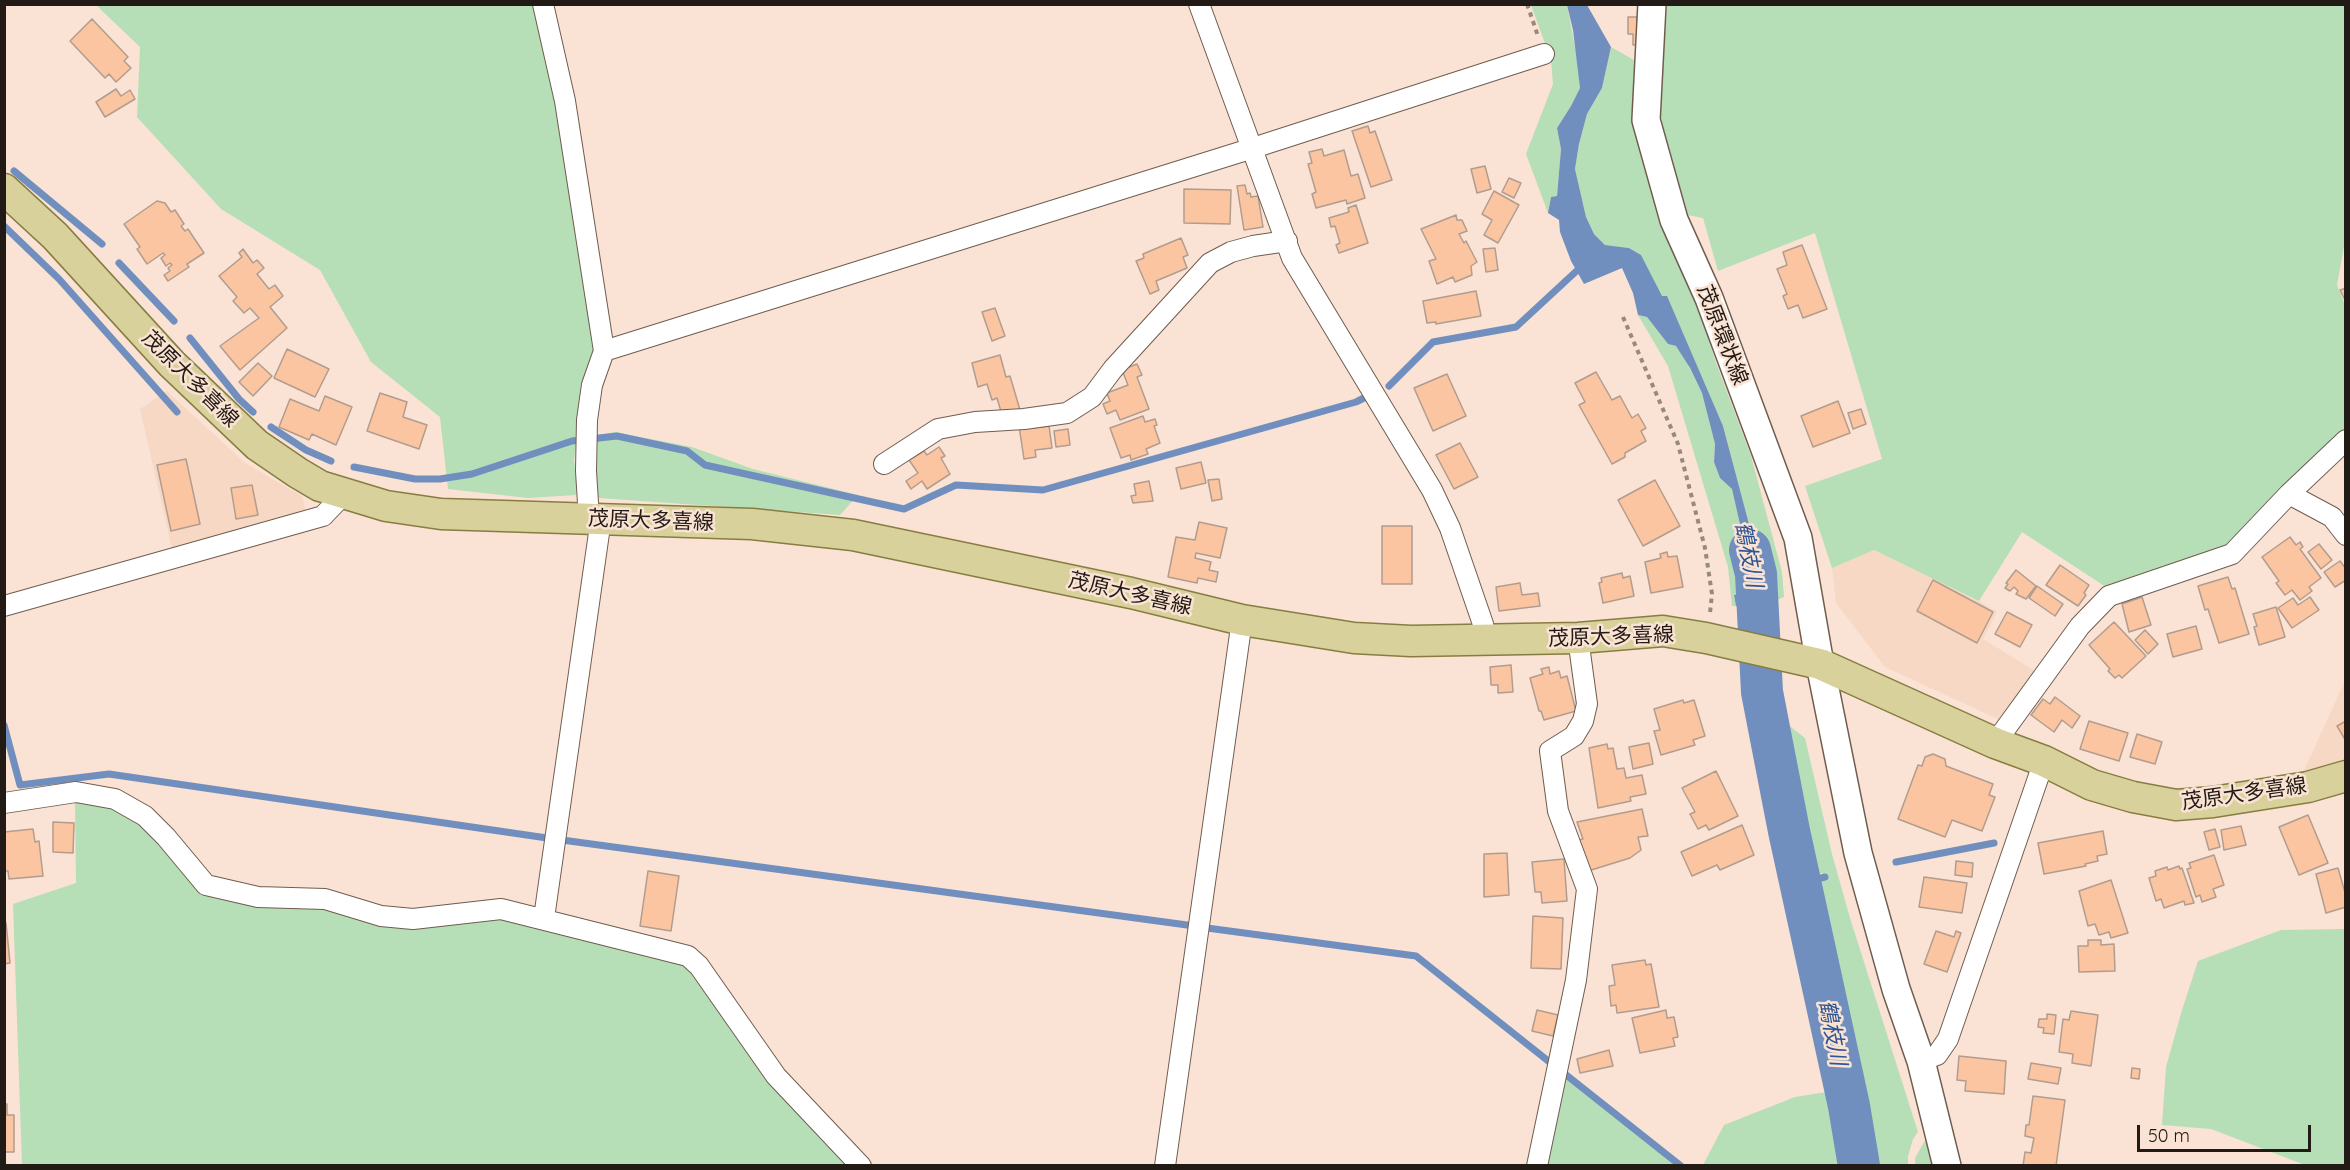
<!DOCTYPE html>
<html>
<head>
<meta charset="utf-8">
<style>
	body { margin:0 }
	#map { position:relative; width:2350px; height:1170px; overflow:hidden; background:#fae3d4; font-family:Quicksand,sans-serif }
	canvas { display:block }
	.frame { position:absolute; inset:0; border:6px solid #221a14; pointer-events:none }
	.scale { position:absolute; left:2137px; top:1125px; width:174px; height:27px; box-sizing:border-box; border:3px solid #221a14; border-top:0; padding-left:8px; font-size:18px; line-height:21px; white-space:nowrap; color:#221a14; -webkit-text-stroke:4px #fae3d4; paint-order:stroke }
</style>
</head>
<body>
<div id="map">
<canvas width="2350" height="1170"></canvas>
<div class="frame"></div>
<div class="scale">50 m</div>
</div>
<script>
const g = document.querySelector('canvas').getContext('2d');
g.lineJoin = 'round';
function fillPath(path, color) { g.fillStyle = color; g.fill(path, 'evenodd'); }
const shape = rows => new Path2D(rows.map(r => 'M' + r).join(''));
function trace(path, color, width, dash) { g.strokeStyle = color; g.lineWidth = width; g.lineCap = dash ? 'butt' : 'round'; g.setLineDash(dash || []); g.stroke(path); }
function drawText(font, color, halo, rows, align = 'center') {
  g.font = font + ' Quicksand,"Noto Sans JP",sans-serif'; g.lineWidth = 5; g.setLineDash([]); g.textBaseline = 'middle'; g.strokeStyle = halo; g.fillStyle = color; for (const [text, x, y, turn = 0] of rows) {
    g.save(); g.translate(x, y); g.rotate((+turn || 0) * Math.PI / 180); g.textAlign = isNaN(turn) ? turn : align; if (halo) g.strokeText(text, 0, 0); g.fillText(text, 0, 0); g.restore();
  }
}
fillPath(shape([
	[167,391,245,463,302,496,306,512,173,553,140,409],
	[1874,550,1979,601,1997,612,1983,639,2040,674,2000,720,1885,667,1836,603,1832,568],
	[2345,681,2345,768,2300,779]
]), '#f6d8c4');
fillPath(shape([
	[96,5,535,5,557,91,598,342,584,391,574,460,577,485,576,495,528,498,448,489,440,417,371,362,320,270,221,209,137,117,140,47],
	[1531,5,1567,5,1578,63,1580,88,1571,106,1557,128,1561,149,1557,196,1551,197,1548,213,1526,154,1553,84,1551,60],
	[1667,5,2345,5,2346,235,2337,285,2345,305,2345,435,2229,547,2109,589,2022,532,1979,601,1874,550,1832,568,1805,486,1882,459,1815,233,1718,271,1703,218,1682,214,1674,192,1660,111],
	[1611,47,1639,63,1693,286,1715,360,1751,456,1782,572,1784,597,1770,603,1723,426,1641,255,1629,248,1605,245,1594,234,1586,217,1575,169,1579,144,1587,114,1602,88],
	[1638,315,1647,317,1668,344,1676,346,1683,355,1702,393,1715,444,1714,462,1720,478,1732,489,1748,560,1750,578,1743,593,1734,595,1736,606,1732,606,1728,567,1668,366],
	[615,432,692,447,753,469,858,495,840,515,599,498,594,488,592,436],
	[1772,715,1777,716,1805,738,1832,854,1850,918,1918,1132,1913,1139,1908,1156,1908,1165,1874,1165,1868,1162,1838,1000,1832,997,1809,883,1825,880,1823,873,1807,876],
	[75,801,113,806,151,828,203,890,311,901,374,920,508,915,688,962,852,1165,22,1165,13,904,76,883],
	[2345,929,2345,1165,2305,1165,2211,1129,2162,1125,2166,1067,2182,1010,2198,961,2281,930],
	[1565,1074,1681,1165,1545,1166],
	[1839,1090,1852,1165,1703,1165,1724,1125,1795,1097],
	[1927,1137,1932,1165,1915,1165,1915,1158]
]), '#b6deb7');
fillPath(shape([
	[1567,5,1587,5,1611,47,1602,88,1587,114,1579,144,1575,169,1586,217,1594,234,1605,245,1629,248,1641,255,1662,296,1667,296,1723,426,1770,603,1752,610,1736,606,1734,595,1743,593,1750,578,1748,560,1732,489,1720,478,1714,462,1715,444,1702,393,1690,368,1676,346,1668,344,1647,317,1638,315,1633,293,1622,268,1584,284,1571,261,1560,232,1559,220,1548,213,1551,197,1557,196,1561,149,1557,128,1571,106,1580,88,1573,30]
]), '#718fbe');
trace(shape([
	[14,171,102,244],
	[4,226,59,279,177,412],
	[119,263,174,321],
	[190,338,239,399,253,412],
	[1389,386,1433,342,1516,327,1583,265],
	[271,427,306,450,331,461],
	[354,467,415,479,440,479,472,474,572,441,617,436,687,451,705,465,904,509,956,485,1043,490,1356,402,1366,397],
	[4,725,20,785,109,774,547,838],
	[562,840,1187,925],
	[1896,862,1994,843],
	[1800,883,1825,877],
	[1207,928,1416,956,1552,1064],
	[1565,1074,1681,1166]
]), '#718fbe', 7);
trace(shape([
	[1750,550,1756,574,1762,692,1789,831,1849,1106,1859,1166]
]), '#718fbe', 42);
const building = shape([
	[1628,17,1637,17,1637,45,1633,45,1633,34,1628,34,1628,17],
	[92,19,128,57,124,61,131,68,116,82,109,74,105,78,70,41,92,19],
	[116,89,121,96,130,90,135,99,105,117,96,102,116,89],
	[1368,126,1370,133,1375,131,1392,180,1371,187,1352,131,1368,126],
	[1322,149,1324,156,1344,150,1351,176,1358,174,1365,198,1347,204,1346,200,1316,208,1312,194,1316,192,1308,164,1312,163,1309,152,1322,149],
	[1485,166,1491,189,1477,193,1471,169,1485,166],
	[1509,178,1521,183,1514,198,1502,192,1509,178],
	[1245,185,1247,194,1250,193,1251,197,1258,196,1263,227,1244,230,1237,186,1245,185],
	[1184,189,1231,190,1230,224,1184,223,1184,189],
	[1494,191,1519,205,1498,243,1484,235,1492,220,1482,214,1494,191],
	[157,201,165,203,171,212,175,210,184,224,181,226,185,231,188,229,204,253,187,264,189,267,168,281,164,275,170,271,168,268,172,265,170,263,166,266,161,258,165,255,163,253,147,264,137,249,140,247,124,224,157,201],
	[1356,205,1368,243,1339,253,1336,245,1340,243,1335,226,1331,227,1329,218,1349,212,1348,208,1356,205],
	[1456,215,1457,220,1462,220,1467,231,1459,234,1464,243,1466,241,1477,262,1471,266,1472,275,1455,282,1453,277,1437,284,1429,261,1436,259,1421,229,1456,215],
	[1181,238,1188,255,1183,257,1187,268,1156,281,1159,290,1150,294,1136,261,1144,258,1143,254,1181,238],
	[1802,245,1827,309,1803,318,1798,305,1788,309,1783,296,1787,294,1777,269,1787,265,1783,252,1802,245],
	[1495,248,1498,270,1486,272,1483,249,1495,248],
	[243,249,253,263,257,260,264,268,257,274,269,289,275,285,283,296,270,307,287,328,240,370,220,346,259,318,250,308,244,313,233,301,237,297,219,276,242,257,239,253,243,249],
	[2346,288,2346,302,2340,290,2346,288],
	[1476,291,1481,316,1436,324,1436,322,1427,323,1423,301,1476,291],
	[995,308,1005,336,992,341,982,312,995,308],
	[287,349,329,369,315,397,274,378,287,349],
	[1000,355,1006,377,1010,376,1020,410,1002,415,997,398,992,400,987,384,978,387,972,363,1000,355],
	[258,363,272,376,253,396,239,382,258,363],
	[1137,364,1142,375,1137,377,1149,409,1120,420,1116,410,1107,414,1103,404,1110,401,1107,393,1128,385,1122,370,1137,364],
	[1596,372,1612,400,1620,396,1632,418,1638,414,1646,428,1641,431,1646,441,1625,453,1625,457,1612,464,1579,405,1585,402,1575,383,1596,372],
	[1447,374,1466,416,1433,431,1414,388,1447,374],
	[380,393,407,402,403,417,427,425,419,449,367,431,380,393],
	[325,396,352,407,336,445,312,434,309,440,279,427,290,399,319,411,325,396],
	[1838,401,1850,433,1813,447,1801,416,1838,401],
	[1861,409,1866,424,1853,429,1848,413,1861,409],
	[1143,416,1145,422,1155,419,1157,425,1154,426,1160,443,1146,449,1148,454,1131,460,1130,455,1121,458,1110,428,1143,416],
	[1032,424,1033,428,1049,426,1052,448,1035,450,1036,457,1024,459,1019,426,1032,424],
	[1068,429,1070,445,1056,447,1054,431,1068,429],
	[1460,443,1478,477,1454,489,1436,455,1460,443],
	[939,447,945,456,941,458,950,474,927,489,922,481,911,489,906,481,918,473,909,460,924,451,927,455,939,447],
	[186,459,200,524,171,531,157,465,186,459],
	[1201,462,1206,483,1181,489,1176,468,1201,462],
	[1219,479,1222,499,1212,501,1208,480,1219,479],
	[1655,480,1680,526,1643,546,1618,500,1655,480],
	[1149,481,1153,501,1133,503,1131,496,1136,495,1134,484,1149,481],
	[252,485,258,515,236,519,231,488,252,485],
	[1199,522,1227,528,1220,558,1196,553,1195,558,1211,562,1209,570,1218,572,1216,582,1198,578,1197,583,1168,577,1176,537,1195,540,1199,522],
	[1382,526,1412,526,1412,584,1382,584,1382,526],
	[2290,537,2296,545,2300,542,2303,547,2300,549,2321,578,2309,587,2312,591,2300,600,2292,590,2285,595,2276,583,2279,581,2262,557,2290,537],
	[2319,544,2332,560,2321,569,2308,552,2319,544],
	[1667,552,1668,557,1677,556,1683,587,1651,593,1645,562,1661,558,1660,554,1667,552],
	[2340,561,2346,569,2346,580,2335,587,2324,572,2340,561],
	[2060,565,2089,585,2084,593,2086,595,2078,606,2046,585,2060,565],
	[2016,570,2036,586,2026,599,2016,594,2018,591,2014,587,2010,591,2005,588,2008,584,2006,583,2016,570],
	[1622,573,1623,578,1630,576,1634,596,1603,603,1599,583,1602,582,1601,578,1622,573],
	[2228,577,2232,589,2235,588,2249,634,2219,643,2208,609,2205,610,2198,586,2228,577],
	[1933,580,1993,612,1977,643,1917,611,1933,580],
	[1520,583,1522,595,1538,593,1540,606,1499,611,1496,587,1520,583],
	[2037,586,2063,604,2055,616,2029,598,2037,586],
	[2142,597,2151,625,2129,632,2122,604,2142,597],
	[2310,597,2319,610,2292,628,2278,608,2293,598,2298,605,2310,597],
	[2276,607,2285,637,2259,645,2254,627,2257,626,2253,614,2276,607],
	[2007,612,2032,625,2020,647,1995,634,2007,612],
	[2114,622,2146,656,2122,678,2119,675,2115,678,2108,671,2110,669,2089,645,2114,622],
	[2196,626,2202,649,2173,657,2167,634,2196,626],
	[2145,630,2158,644,2148,654,2135,640,2145,630],
	[1511,665,1513,692,1498,693,1498,685,1491,685,1490,667,1511,665],
	[1549,667,1550,674,1559,671,1561,678,1567,676,1576,711,1544,720,1541,711,1539,711,1530,678,1543,674,1541,669,1549,667],
	[2055,697,2080,716,2072,728,2062,720,2054,732,2031,715,2043,699,2050,704,2055,697],
	[1683,700,1684,703,1694,700,1705,736,1693,740,1695,745,1661,755,1654,731,1660,730,1654,709,1683,700],
	[2089,721,2128,733,2119,761,2080,749,2089,721],
	[2346,721,2346,741,2337,726,2346,721],
	[2137,734,2162,742,2155,764,2130,757,2137,734],
	[1649,743,1653,764,1633,769,1629,747,1649,743],
	[1607,744,1608,749,1613,748,1617,769,1624,768,1626,778,1642,775,1646,794,1630,797,1631,801,1598,808,1589,748,1607,744],
	[1933,754,1945,759,1946,766,1993,784,1989,795,1995,797,1982,831,1952,820,1945,837,1898,819,1918,765,1922,766,1925,757,1933,754],
	[1716,771,1738,816,1709,830,1706,825,1698,829,1690,814,1695,812,1682,788,1716,771],
	[1642,809,1648,836,1638,837,1641,850,1630,858,1588,871,1579,840,1583,839,1577,822,1642,809],
	[2308,815,2328,863,2299,875,2279,827,2308,815],
	[53,822,74,823,73,853,53,852,53,822],
	[1742,825,1754,855,1720,870,1717,865,1692,876,1681,852,1742,825],
	[2241,826,2246,845,2224,850,2221,830,2241,826],
	[33,829,35,842,39,841,43,876,9,879,8,871,4,871,4,832,33,829],
	[2215,829,2220,847,2209,850,2204,832,2215,829],
	[2103,831,2107,854,2097,856,2098,861,2085,864,2086,866,2044,874,2038,843,2103,831],
	[1507,853,1509,895,1484,897,1484,854,1507,853],
	[2214,855,2224,885,2213,889,2216,897,2202,902,2200,895,2196,897,2187,869,2191,868,2189,863,2214,855],
	[1564,859,1567,901,1542,903,1541,892,1535,892,1532,862,1564,859],
	[1956,861,1973,863,1972,877,1955,875,1956,861],
	[2179,866,2180,869,2182,868,2194,903,2185,905,2184,901,2164,908,2161,899,2156,901,2149,878,2156,876,2155,871,2167,867,2168,870,2179,866],
	[2338,868,2346,896,2346,907,2326,913,2316,874,2338,868],
	[648,871,679,876,671,931,640,926,648,871],
	[1924,877,1967,883,1962,913,1919,907,1924,877],
	[2111,880,2128,933,2111,938,2109,932,2099,935,2095,924,2088,926,2079,891,2111,880],
	[1533,916,1563,918,1561,969,1531,968,1533,916],
	[4,923,6,923,10,963,4,964,4,923],
	[1936,931,1954,937,1956,931,1961,933,1947,972,1924,964,1936,931],
	[2088,940,2101,940,2101,945,2114,944,2115,971,2079,972,2078,946,2088,946,2088,940],
	[1645,960,1646,965,1651,964,1659,1007,1617,1013,1616,1005,1611,1006,1609,986,1615,985,1612,965,1645,960],
	[1537,1010,1558,1015,1553,1036,1532,1031,1537,1010],
	[1666,1010,1667,1018,1674,1017,1678,1037,1673,1038,1675,1046,1640,1053,1632,1018,1666,1010],
	[2071,1011,2098,1015,2091,1066,2072,1063,2073,1054,2059,1052,2063,1019,2069,1020,2071,1011],
	[2047,1014,2056,1015,2054,1034,2043,1033,2044,1028,2038,1027,2039,1019,2047,1019,2047,1014],
	[1609,1050,1613,1066,1580,1073,1577,1059,1609,1050],
	[1959,1056,2006,1061,2004,1094,1965,1091,1966,1081,1957,1080,1959,1056],
	[2031,1063,2061,1068,2058,1084,2028,1079,2031,1063],
	[2132,1068,2140,1069,2139,1079,2131,1078,2132,1068],
	[2033,1096,2065,1100,2056,1166,2023,1166,2025,1152,2031,1153,2034,1138,2025,1136,2026,1125,2029,1125,2033,1096],
	[4,1104,7,1104,7,1115,14,1115,14,1152,4,1152,4,1104]
]);
fillPath(building, '#fbc5a1');
trace(building, '#b29c8e', 1.5);
const minor = shape([
	[543,4,565,101,604,351,592,385,587,420,586,471,589,519],
	[1199,4,1292,258,1432,490,1450,528,1483,624,1485,640],
	[604,351,1253,148,1544,54],
	[884,464,938,429,975,422,1024,419,1067,413,1092,397,1113,369,1210,263,1231,252,1253,246,1287,241],
	[2289,494,2332,517,2346,535],
	[4,606,323,516,344,494],
	[1995,743,2080,626,2109,596,2232,554,2289,494,2346,440],
	[4,803,76,792,115,799,145,816,166,837,206,885,258,897,325,899,381,916,413,919,501,909,688,956,699,966,776,1076,861,1166],
	[544,918,601,519],
	[1921,1061,1937,1055,1948,1039,2044,761],
	[1165,1166,1242,620],
	[1537,1166,1576,980,1587,889,1558,811,1550,751,1574,736,1583,721,1587,704,1578,638]
]);
const secondary = shape([
	[1652,4,1646,120,1674,220,1709,298,1798,538,1820,664,1858,853,1896,989,1921,1061,1947,1166]
]);
const primary = shape([
	[4,189,55,236,172,364,257,445,298,473,320,486,386,506,441,514,752,524,853,535,1131,593,1242,620,1354,638,1411,641,1578,638,1663,631,1706,638,1820,664,1995,743,2044,761,2092,785,2133,797,2176,805,2213,802,2308,787,2346,776]
]);
trace(minor, '#705c4f', 22);
trace(secondary, '#705c4f', 30);
trace(primary, '#877d42', 33);
trace(shape([
	[1527,4,1538,36],
	[1623,317,1678,444,1705,548,1712,594,1710,613]
]), '#98887d', 4, [4.5, 4.5]);
trace(minor, '#fff', 20);
trace(secondary, '#fff', 27);
trace(primary, '#d8d19c', 30);
drawText('21px', '#221a14', '#fae3d4', [
	["茂原環状線",1722,335,69],
	["茂原大多喜線",190,379,45],
	["茂原大多喜線",651,521,2],
	["茂原大多喜線",1130,594,13],
	["茂原大多喜線",1611,637,-2],
	["茂原大多喜線",2244,794,-8]
]);
drawText('italic 22px', '#2f5692', '#fae3d4', [
	["鶴枝川",1748,555,79],
	["鶴枝川",1832,1033,79]
]);
</script>
</body>
</html>
